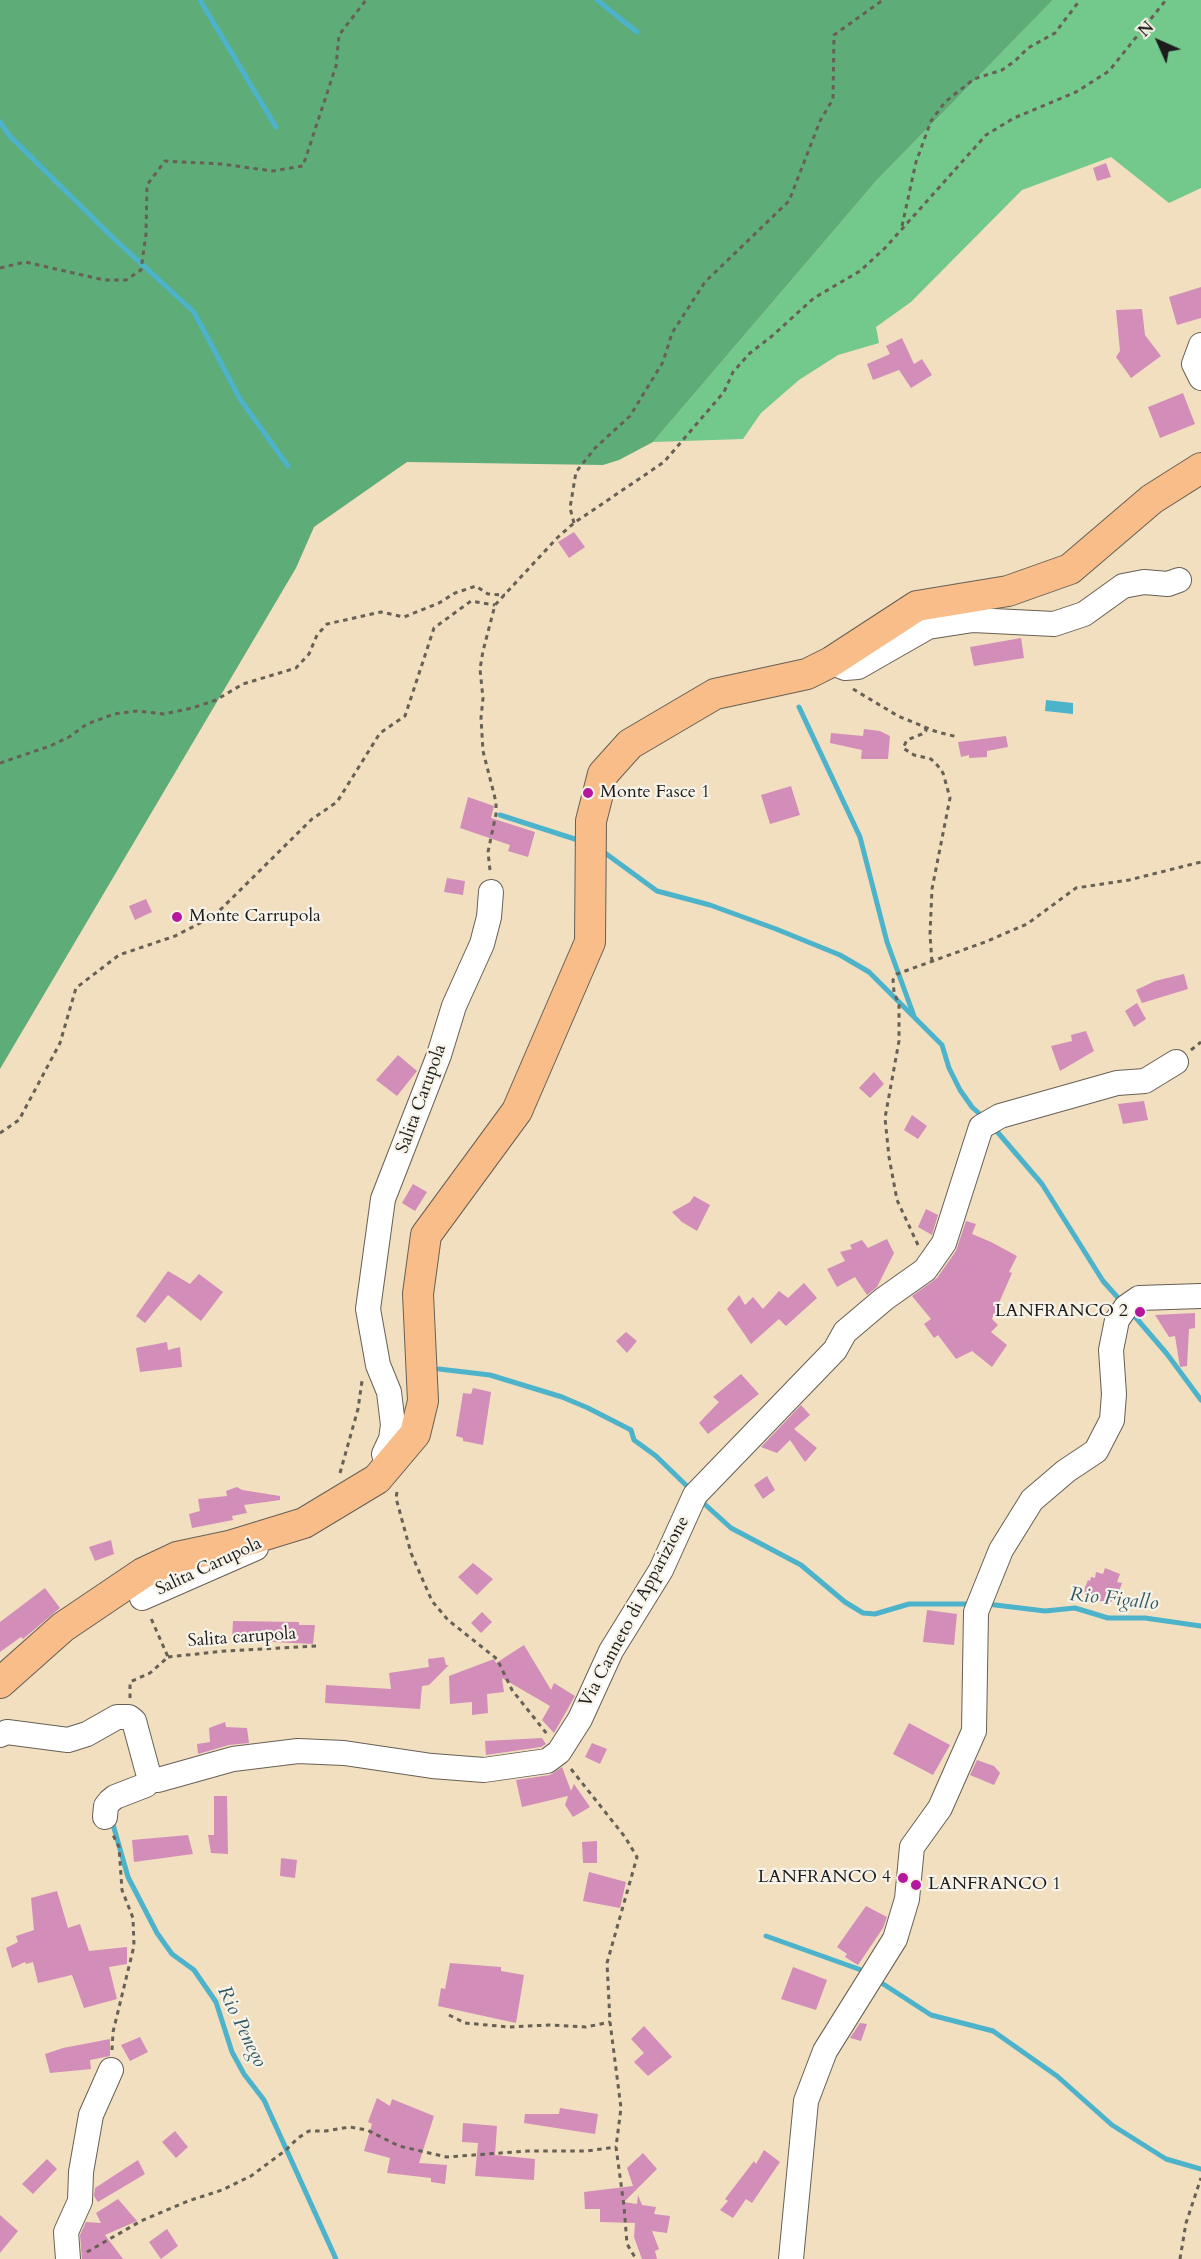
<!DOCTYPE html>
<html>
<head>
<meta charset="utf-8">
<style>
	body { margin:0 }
	#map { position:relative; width:1201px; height:2259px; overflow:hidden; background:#f1dfc0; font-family:Cardo,serif }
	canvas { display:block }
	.north { position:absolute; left:1129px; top:12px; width:60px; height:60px; -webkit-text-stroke:4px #f7f3e8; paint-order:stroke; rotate:315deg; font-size:16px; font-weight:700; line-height:24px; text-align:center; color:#1c1c1c }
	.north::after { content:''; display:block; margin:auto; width:21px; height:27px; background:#1c1c1c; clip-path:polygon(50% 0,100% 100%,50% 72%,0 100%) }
</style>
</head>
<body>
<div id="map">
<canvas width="1201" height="2259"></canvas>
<div class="north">N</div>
</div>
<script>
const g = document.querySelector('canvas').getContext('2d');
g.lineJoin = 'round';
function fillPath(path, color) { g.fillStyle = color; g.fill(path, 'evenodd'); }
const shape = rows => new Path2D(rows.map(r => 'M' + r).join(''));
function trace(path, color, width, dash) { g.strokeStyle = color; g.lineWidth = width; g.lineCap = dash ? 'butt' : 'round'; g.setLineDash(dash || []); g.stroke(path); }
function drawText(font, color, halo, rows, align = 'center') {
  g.font = font + ' Cardo,serif'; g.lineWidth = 4.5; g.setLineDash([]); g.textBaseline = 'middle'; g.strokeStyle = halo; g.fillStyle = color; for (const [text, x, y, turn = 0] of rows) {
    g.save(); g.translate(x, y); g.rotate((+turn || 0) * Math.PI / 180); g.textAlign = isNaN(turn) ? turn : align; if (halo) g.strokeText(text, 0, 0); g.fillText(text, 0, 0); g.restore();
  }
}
fillPath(shape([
	[1053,0,1201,0,1201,188,1169,203,1111,157,1022,190,911,302,876,327,879,343,838,355,799,380,761,413,743,439,653,442,877,180]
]), '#73c88c');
fillPath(shape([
	[0,0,1053,0,877,180,653,442,619,460,603,465,407,462,314,527,296,568,0,1069]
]), '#5eac78');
fillPath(shape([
	[1046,700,1073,703,1073,714,1045,711]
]), '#4db3cb');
trace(shape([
	[200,0,276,127],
	[597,0,637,32],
	[0,122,9,135,110,235,194,312,240,399,288,466],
	[799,707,860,837,887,942,914,1016],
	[500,815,581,841],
	[601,850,657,891,710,905,776,929,840,955,869,972,942,1045,949,1068,960,1090,972,1107,983,1117],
	[994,1128,1042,1184,1103,1281,1120,1300],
	[1131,1312,1167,1354,1201,1400],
	[439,1369,490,1375,562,1397,588,1408,631,1430,634,1440,656,1456,691,1490],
	[699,1499,731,1528,801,1565,845,1602,863,1613,875,1614,909,1604,972,1604],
	[987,1604,1045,1611,1075,1608,1108,1618,1145,1618,1201,1626],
	[112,1821,128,1877,157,1933,172,1954,194,1970,216,2002,232,2052,244,2074,264,2100,336,2259],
	[766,1936,864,1971],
	[877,1980,931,2015,993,2031,1057,2076,1112,2125,1166,2159,1201,2169]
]), '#4db3cb', 5);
fillPath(shape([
	[1106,163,1111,177,1097,181,1093,168],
	[1201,287,1201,318,1177,325,1169,297],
	[1142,309,1145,335,1161,356,1131,378,1116,357,1120,351,1116,310],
	[902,338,914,364,922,359,932,375,911,388,899,370,873,380,867,364,890,354,886,346],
	[1183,393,1195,424,1160,438,1148,407],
	[574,532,585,547,569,558,558,542],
	[1021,638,1024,658,974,666,970,647],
	[864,729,880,731,890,736,888,759,861,759,862,750,830,743,831,733,863,736],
	[1006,736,1008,747,987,751,987,757,969,758,969,755,961,757,958,742],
	[791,786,800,815,770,824,761,795],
	[468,797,494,806,491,818,535,832,528,857,508,851,510,845,460,828],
	[447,878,465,881,463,895,444,892],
	[146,899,152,912,135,920,129,906],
	[1184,974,1188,989,1142,1003,1136,990,1155,981],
	[1137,1003,1146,1019,1134,1027,1125,1011],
	[1086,1031,1094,1051,1060,1071,1051,1046,1072,1041,1071,1035],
	[398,1055,417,1071,397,1096,376,1080],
	[874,1072,884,1084,870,1098,859,1088],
	[1144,1101,1148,1120,1123,1124,1118,1104],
	[912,1115,927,1126,918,1139,904,1130],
	[413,1184,427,1192,415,1211,402,1203],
	[694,1196,710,1205,697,1231,682,1222,672,1212,690,1202],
	[926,1209,938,1215,932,1235,918,1227],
	[966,1221,976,1224,972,1234,991,1242,1017,1256,1009,1272,1012,1273,992,1319,998,1325,991,1332,1007,1345,992,1367,972,1351,956,1359,938,1335,934,1338,924,1324,931,1319,912,1296,937,1278,956,1251],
	[887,1239,894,1253,877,1287,867,1295,855,1277,837,1287,827,1269,845,1261,840,1252,852,1249,850,1245,862,1240,868,1248],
	[168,1271,190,1284,199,1274,223,1292,201,1321,168,1295,145,1323,136,1316],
	[804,1283,817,1298,786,1326,779,1319,751,1344,727,1309,739,1295,745,1305,753,1297,763,1309,779,1291,788,1298],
	[1195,1313,1195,1328,1189,1329,1187,1366,1180,1367,1175,1336,1169,1337,1155,1315],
	[626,1332,637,1341,627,1353,616,1341],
	[167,1342,168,1350,180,1347,182,1367,140,1372,136,1348],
	[741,1374,759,1394,708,1434,699,1423,719,1402,713,1397],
	[473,1388,491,1392,483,1445,463,1441,463,1438,456,1436,463,1393,471,1394],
	[801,1405,810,1415,794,1429,817,1448,805,1462,790,1440,777,1453,761,1447],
	[767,1476,775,1490,763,1499,754,1485],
	[237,1487,242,1490,280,1496,280,1500,244,1505,247,1513,232,1516,233,1520,192,1528,189,1514,200,1511,198,1499,227,1496,226,1491],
	[111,1540,114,1554,95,1561,89,1547],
	[473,1563,493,1579,477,1595,458,1577],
	[1105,1568,1120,1574,1117,1582,1122,1583,1117,1597,1114,1596,1110,1604,1082,1595,1088,1580,1090,1581,1091,1577,1095,1578,1096,1572,1103,1574],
	[45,1588,60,1608,23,1639,21,1637,0,1652,0,1622],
	[927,1610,957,1614,954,1645,923,1642],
	[482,1612,492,1622,481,1633,471,1623],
	[233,1621,299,1622,299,1625,315,1625,313,1644,232,1640],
	[524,1645,551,1690,554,1683,575,1696,554,1733,542,1720,550,1706,502,1678,504,1692,487,1694,488,1713,472,1715,472,1702,450,1704,449,1676,494,1659,496,1663],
	[444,1657,446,1665,449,1665,429,1685,422,1686,420,1709,325,1703,326,1685,391,1689,389,1673,429,1667,428,1659],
	[225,1722,226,1727,247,1728,249,1743,229,1745,198,1754,197,1744,210,1742,209,1728],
	[909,1723,950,1745,933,1775,893,1754],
	[542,1738,546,1744,541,1747,486,1755,485,1741],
	[592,1743,607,1749,600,1764,585,1757],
	[977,1760,994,1766,1000,1773,994,1785,970,1775],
	[562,1767,571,1791,574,1784,590,1807,573,1817,565,1805,568,1796,522,1807,516,1780,550,1775],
	[214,1796,227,1796,228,1854,211,1853,208,1835,214,1835],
	[188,1835,193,1854,134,1862,132,1840],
	[597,1841,597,1863,583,1863,582,1842],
	[281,1858,297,1860,295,1878,280,1876],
	[589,1872,626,1882,620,1908,583,1901],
	[57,1891,68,1928,80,1924,89,1951,127,1947,127,1964,109,1967,117,1999,84,2008,72,1975,38,1983,33,1962,26,1964,25,1962,12,1968,6,1948,18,1942,16,1936,34,1930,31,1898],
	[866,1906,887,1917,883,1928,858,1965,845,1957,847,1954,837,1947],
	[450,1963,501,1967,501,1971,524,1975,516,2023,438,2006,441,1988,445,1989],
	[793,1967,827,1980,816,2010,781,1999],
	[860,2023,867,2024,861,2041,850,2038],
	[644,2026,672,2057,648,2076,634,2062,644,2053,631,2039],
	[140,2037,148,2052,130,2061,121,2045],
	[110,2039,110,2056,90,2060,91,2069,50,2073,45,2054,63,2048],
	[377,2098,390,2106,392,2099,434,2116,419,2163,447,2165,445,2184,431,2182,431,2178,387,2173,390,2158,364,2151,372,2124,368,2122],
	[560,2108,598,2114,595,2134,524,2123,525,2114,559,2114],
	[463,2123,497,2126,495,2155,535,2159,534,2180,475,2176,478,2143,462,2142],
	[175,2131,188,2147,176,2158,162,2142],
	[764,2150,780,2162,752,2203,746,2199,733,2218,720,2210,728,2201,725,2199,754,2161,756,2164],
	[643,2153,657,2169,624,2202,637,2204,638,2195,642,2205,656,2207,654,2214,670,2216,667,2233,652,2231,659,2249,655,2251,657,2259,642,2259,634,2237,635,2223,600,2222,600,2209,585,2209,584,2192,633,2186,627,2168],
	[47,2159,57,2169,33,2194,22,2184],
	[138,2160,145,2174,98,2202,94,2196,95,2188],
	[118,2199,137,2221,105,2235,123,2259,82,2259,80,2235,86,2222,101,2223,96,2213],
	[0,2215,18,2231,0,2253],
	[167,2229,178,2246,161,2259,149,2242]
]), '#d28eb8');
const minor = shape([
	[1201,345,1194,364,1201,378],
	[831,662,845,668,858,667,928,627,973,620,1054,624,1084,614,1123,586,1144,582,1168,584,1179,580],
	[388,1467,384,1454,391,1439,393,1425,389,1392,378,1365,368,1309,383,1199,439,1055,454,1006,482,944,489,917,491,892],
	[142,1598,256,1548],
	[0,1735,7,1732,68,1740,87,1734,117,1717,129,1717,134,1721,150,1780,158,1780,233,1759,298,1751,344,1753,432,1766,484,1770,547,1761,559,1752,580,1719,611,1651,661,1570,695,1495,835,1350,845,1332,884,1299,925,1270,944,1243,981,1127,1000,1116,1117,1083,1145,1081,1176,1062],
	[105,1817,106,1806,110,1801,115,1797,146,1785,150,1780],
	[68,2259,66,2232,80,2201,81,2172,91,2115,111,2070],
	[791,2259,806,2101,825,2051,895,1939,907,1899,912,1847,940,1808,974,1731,976,1612,1001,1550,1032,1500,1066,1471,1096,1451,1112,1420,1114,1394,1111,1350,1117,1320,1126,1307,1139,1298,1201,1296]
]);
const major = shape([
	[0,1683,63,1627,143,1573,177,1557,229,1546,304,1523,377,1479,415,1434,423,1401,418,1294,426,1235,517,1111,590,942,591,821,603,774,630,744,715,694,807,674,831,662,917,606,1008,591,1070,569,1152,499,1201,468]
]);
trace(minor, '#676055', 26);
trace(major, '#676055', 32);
trace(shape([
	[902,226,916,162,931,121,945,102,974,79,1002,70,1015,61,1028,48,1055,33,1080,0],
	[0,268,25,262,104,280,126,280,141,270,146,234,147,185,165,161,221,164,273,171,303,166,336,66,339,35,366,0],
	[574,523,570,508,576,472,595,448,630,416,663,362,672,333,705,282,789,201,820,121,833,99,834,35,883,0],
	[853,689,898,716,937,732,958,737],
	[925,727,926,731,922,734,907,740,903,748,914,755,931,759,938,766,943,773,950,798,932,889,930,934,932,963],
	[0,763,50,746,69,737,87,724,114,714,137,711,164,714,192,708,216,700,243,684,296,668,309,654,317,635,327,624,381,612,404,617,439,603,455,593,476,586,488,594,505,595],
	[490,870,488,852,496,814,496,802,483,751,481,718,483,698,480,669,483,651,495,605,557,538,574,523,664,462,724,392,733,372,750,353,772,336,814,298,860,271,885,248,986,135,1014,118,1076,92,1109,71,1166,0],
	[1191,1050,1201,1042],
	[0,1133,19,1120,60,1043,76,988,119,955,175,936,214,916,312,819,337,802,380,733,405,716,434,628,471,601,495,605],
	[918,1245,897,1200,889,1157,885,1118,899,1041,899,1005,894,992,893,980,897,974,985,942,1027,924,1076,888,1129,880,1201,862],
	[340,1473,358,1409,362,1381],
	[397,1492,396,1498,411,1553,432,1601,448,1620,497,1659,512,1690,547,1734],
	[168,1657,225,1651,318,1646],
	[130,1698,130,1682,150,1673,168,1657,150,1616],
	[571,1769,625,1837,637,1857,607,1963,610,2022,621,2108,616,2147,624,2206,627,2244,636,2259],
	[449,2015,465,2023,509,2027,549,2025,586,2027,610,2022],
	[112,2050,113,2032,134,1946,133,1918,122,1890,119,1847,113,1835],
	[87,2252,141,2221,188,2201,222,2190,251,2176,286,2150,298,2138,309,2131,326,2131,350,2127,367,2130,399,2146,447,2157,527,2151,587,2151,616,2147],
	[1180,2259,1186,2223,1201,2178]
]), '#676055', 3, [4.5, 4.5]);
trace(minor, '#fff', 24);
trace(major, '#f8bd89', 30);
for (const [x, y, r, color] of [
	[588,793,6,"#b5179e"],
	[177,917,6,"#b5179e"],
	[1140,1312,6,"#b5179e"],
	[903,1878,6,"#b5179e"],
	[916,1885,6,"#b5179e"]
]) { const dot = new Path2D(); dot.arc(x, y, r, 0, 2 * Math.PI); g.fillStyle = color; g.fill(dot); trace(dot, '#f7f3e8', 2); }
drawText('18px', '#1c1c1c', '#f7f3e8', [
	["Monte Fasce 1",600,793],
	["Monte Carrupola",189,917],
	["LANFRANCO 2",1128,1312,"right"],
	["LANFRANCO 4",891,1878,"right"],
	["LANFRANCO 1",928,1885]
], 'left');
drawText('18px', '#1c1c1c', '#f7f3e8', [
	["Salita Carupola",422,1099,-70],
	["Salita Carupola",209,1567,-25],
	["Via Canneto di Apparizione",635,1612,-62],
	["Salita carupola",242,1638,-4]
]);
drawText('italic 20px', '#305862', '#f7f3e8', [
	["Rio Figallo",1114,1600,6],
	["Rio Penego",241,2027,64]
]);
</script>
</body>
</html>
